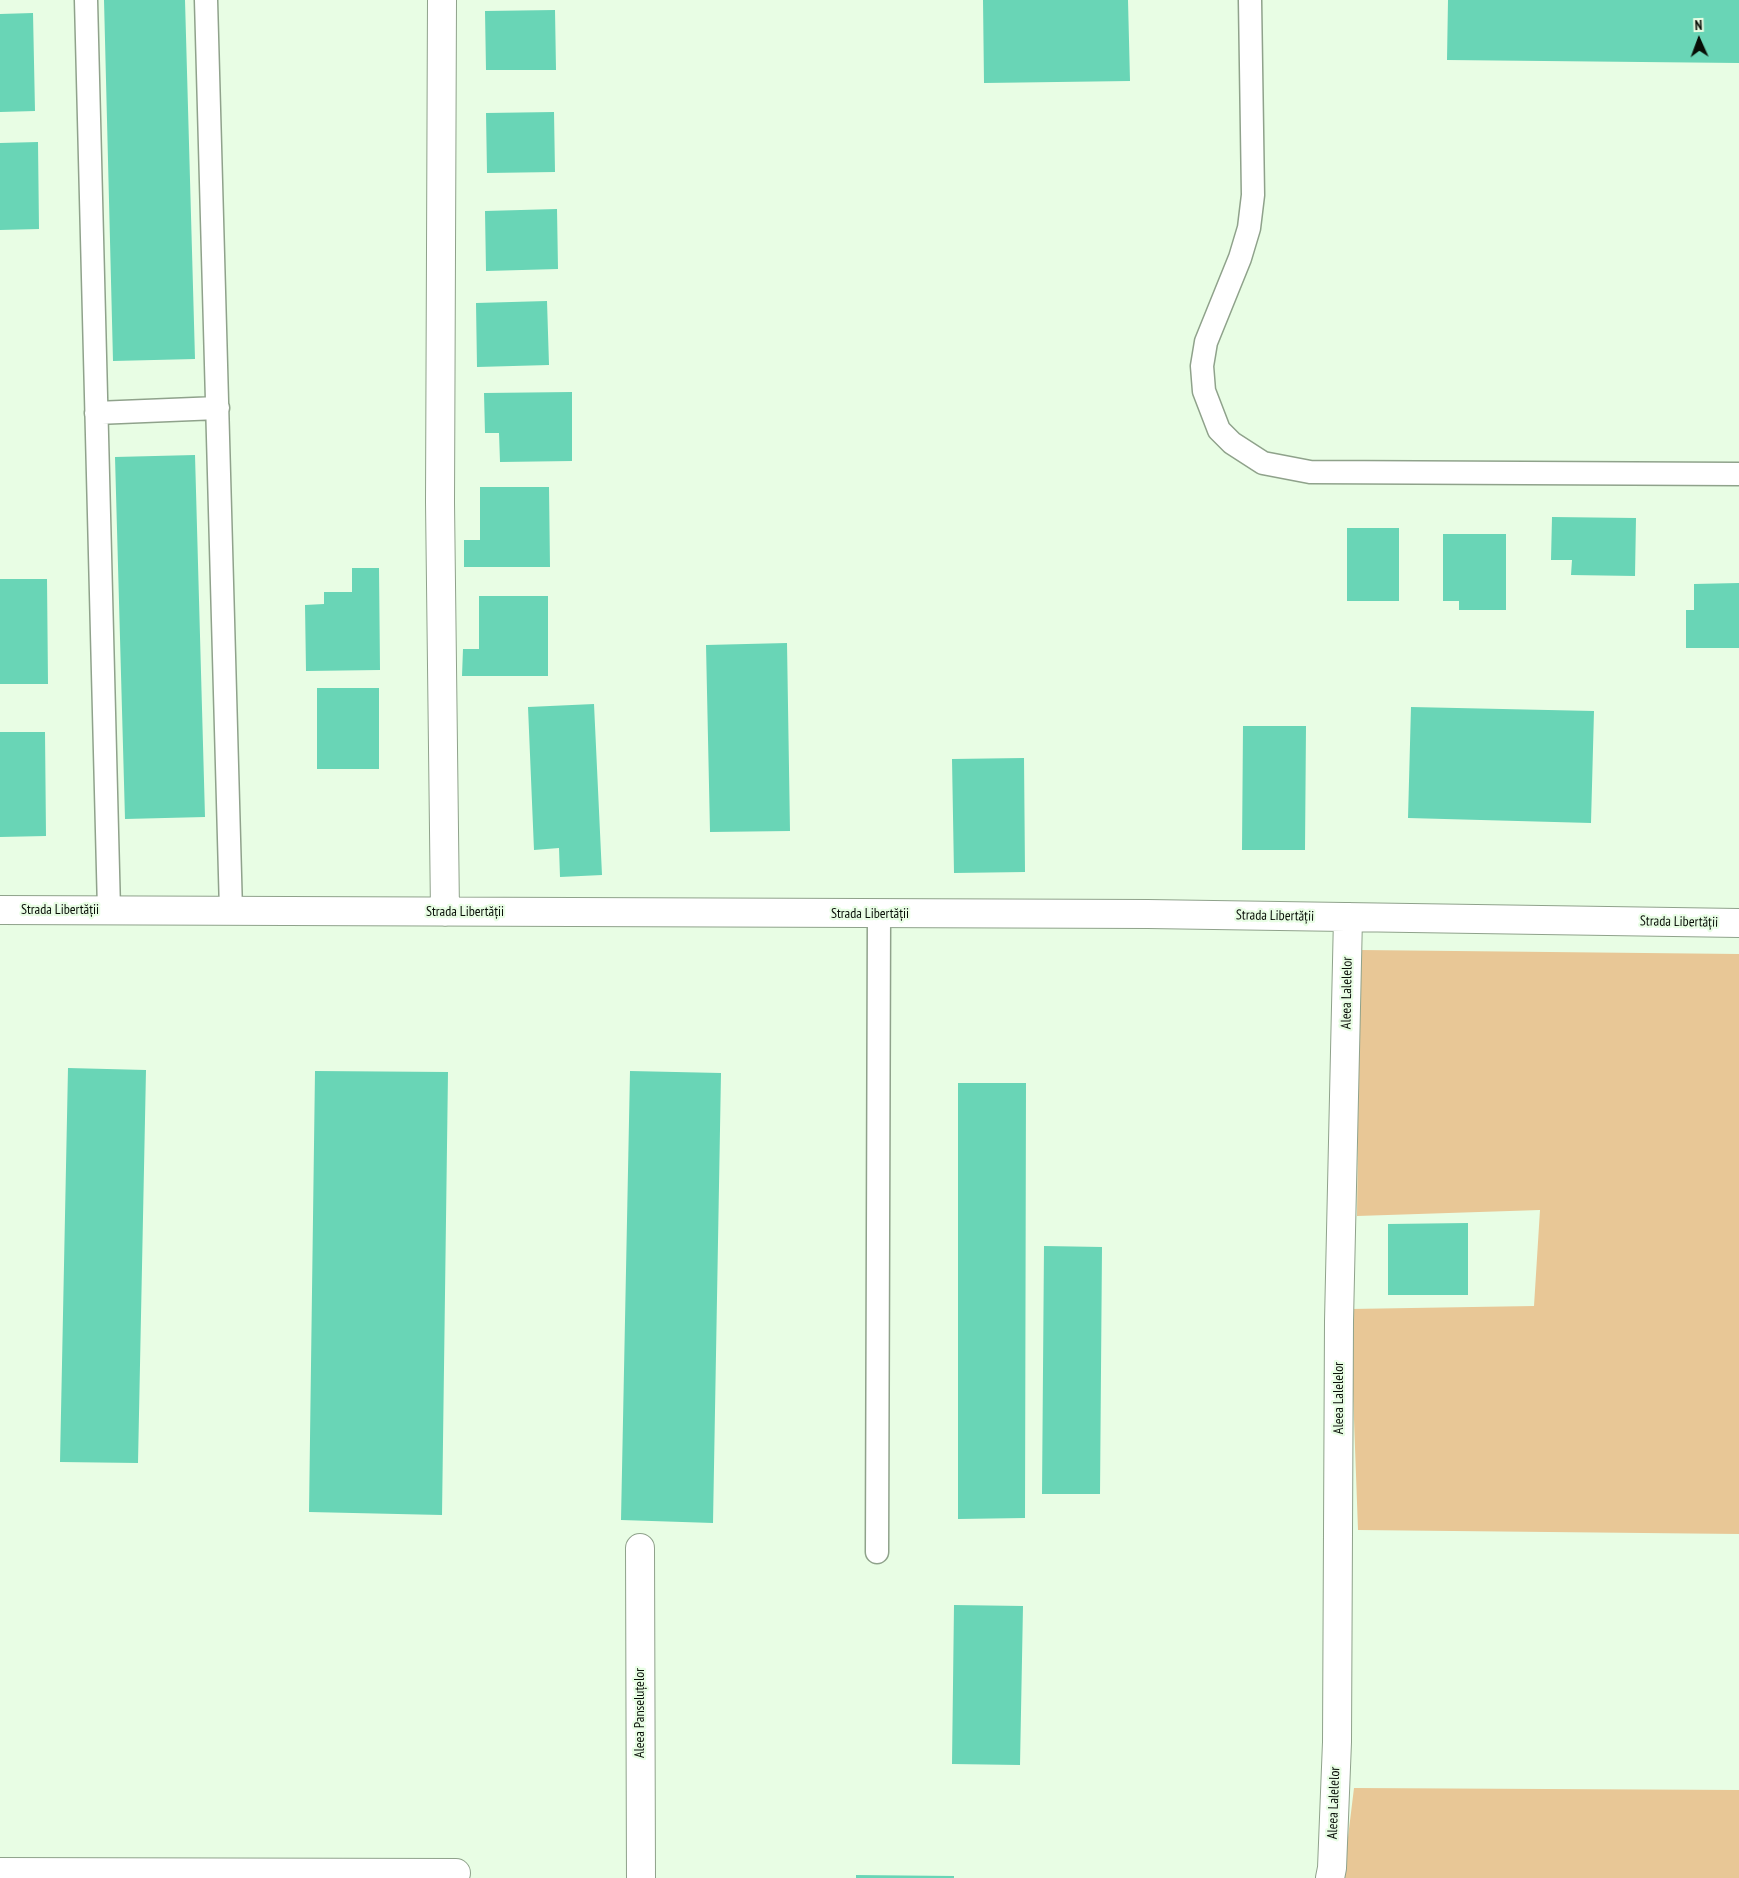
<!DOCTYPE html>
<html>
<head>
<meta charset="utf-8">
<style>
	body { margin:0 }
	#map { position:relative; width:1739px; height:1878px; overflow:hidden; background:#e8fde4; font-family:"PT Sans Narrow",sans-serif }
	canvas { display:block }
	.north { position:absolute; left:1674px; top:15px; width:50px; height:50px; -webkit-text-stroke:4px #e8fde4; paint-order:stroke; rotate:358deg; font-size:14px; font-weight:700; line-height:20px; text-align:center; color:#080e07 }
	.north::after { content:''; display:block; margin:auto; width:18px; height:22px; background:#080e07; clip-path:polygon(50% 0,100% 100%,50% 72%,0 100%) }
</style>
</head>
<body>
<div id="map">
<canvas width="1739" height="1878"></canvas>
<div class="north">N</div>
</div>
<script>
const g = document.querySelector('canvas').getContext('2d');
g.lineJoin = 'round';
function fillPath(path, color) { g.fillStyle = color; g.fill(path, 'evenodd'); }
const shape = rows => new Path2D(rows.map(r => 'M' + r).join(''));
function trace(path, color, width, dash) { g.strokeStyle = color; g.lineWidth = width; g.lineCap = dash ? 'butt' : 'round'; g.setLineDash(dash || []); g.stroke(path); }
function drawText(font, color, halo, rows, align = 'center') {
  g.font = font + ' "PT Sans Narrow",sans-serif'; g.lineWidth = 4.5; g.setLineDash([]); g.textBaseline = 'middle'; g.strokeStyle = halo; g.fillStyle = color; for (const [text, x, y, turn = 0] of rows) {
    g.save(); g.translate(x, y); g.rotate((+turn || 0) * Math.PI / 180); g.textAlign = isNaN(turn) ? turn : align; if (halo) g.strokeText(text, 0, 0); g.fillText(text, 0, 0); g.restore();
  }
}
fillPath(shape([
	[1360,950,1739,954,1739,1534,1358,1530,1350,1309,1534,1306,1540,1210,1357,1216],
	[1354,1788,1739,1790,1739,1878,1343,1878]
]), '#e8c796');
fillPath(shape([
	[104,0,185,0,195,359,113,361],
	[983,0,1128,0,1130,81,984,83],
	[1448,0,1739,0,1739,63,1447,60],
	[555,10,556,70,486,70,485,11],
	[33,13,35,111,0,112,0,14],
	[554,112,555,172,487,173,486,113],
	[38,142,39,229,0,230,0,143],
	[557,209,558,269,486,271,485,211],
	[547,301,549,365,477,367,476,303],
	[572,392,572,461,500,462,499,433,485,433,484,393],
	[195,455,205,817,125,819,115,457],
	[480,487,549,487,550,567,464,567,464,540,480,540],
	[1552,517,1636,518,1635,576,1571,575,1572,560,1551,560],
	[1347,528,1399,528,1399,601,1347,601],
	[1443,534,1506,534,1506,610,1459,610,1459,601,1443,601],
	[352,568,379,568,380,670,306,671,305,605,324,604,324,592,352,592],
	[0,579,47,579,48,684,0,684],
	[1739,583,1739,648,1686,648,1686,610,1694,610,1694,584],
	[479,596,548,596,548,676,462,676,463,649,479,649],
	[787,643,790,831,710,832,706,645],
	[317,688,379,688,379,769,317,769],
	[594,704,602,875,560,877,559,848,534,850,528,707],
	[1411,707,1594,711,1591,823,1408,818],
	[1243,726,1306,726,1305,850,1242,850],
	[0,732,45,732,46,836,0,837],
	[1024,758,1025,872,954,873,952,759],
	[68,1068,146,1070,138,1463,60,1462],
	[315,1071,448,1072,442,1515,309,1512],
	[630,1071,721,1073,713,1523,621,1520],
	[958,1083,1026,1083,1025,1518,958,1519],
	[1468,1223,1468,1295,1388,1295,1388,1224],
	[1044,1246,1102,1247,1100,1494,1042,1494],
	[954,1605,1023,1606,1020,1765,952,1764],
	[856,1875,954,1876,954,1878,856,1878]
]), '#69d5b6');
const lane = shape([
	[86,0,109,910],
	[206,0,231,911],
	[1250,0,1253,195,1249,228,1240,258,1206,342,1202,366,1204,391,1219,430,1232,443,1263,463,1310,472,1739,474],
	[96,413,218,408],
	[877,1552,879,914]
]);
const street = shape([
	[442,0,440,502,445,912],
	[0,910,1148,914,1739,923],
	[640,1548,641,1878],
	[0,1872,456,1873],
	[1330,1878,1332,1868,1337,1742,1339,1321,1348,917]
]);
trace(lane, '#8fa28b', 25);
trace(street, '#8fa28b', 30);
trace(lane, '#fff', 22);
trace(street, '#fff', 28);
drawText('14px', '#080e07', '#e8fde4', [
	["Strada Libertății",60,910],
	["Strada Libertății",465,912],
	["Strada Libertății",870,914],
	["Strada Libertății",1275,916,1],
	["Strada Libertății",1679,922,1],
	["Aleea Lalelelor",1347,993,-89],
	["Aleea Lalelelor",1339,1398,-90],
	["Aleea Panseluțelor",640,1713,-90],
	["Aleea Lalelelor",1334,1803,-88]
]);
</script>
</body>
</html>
